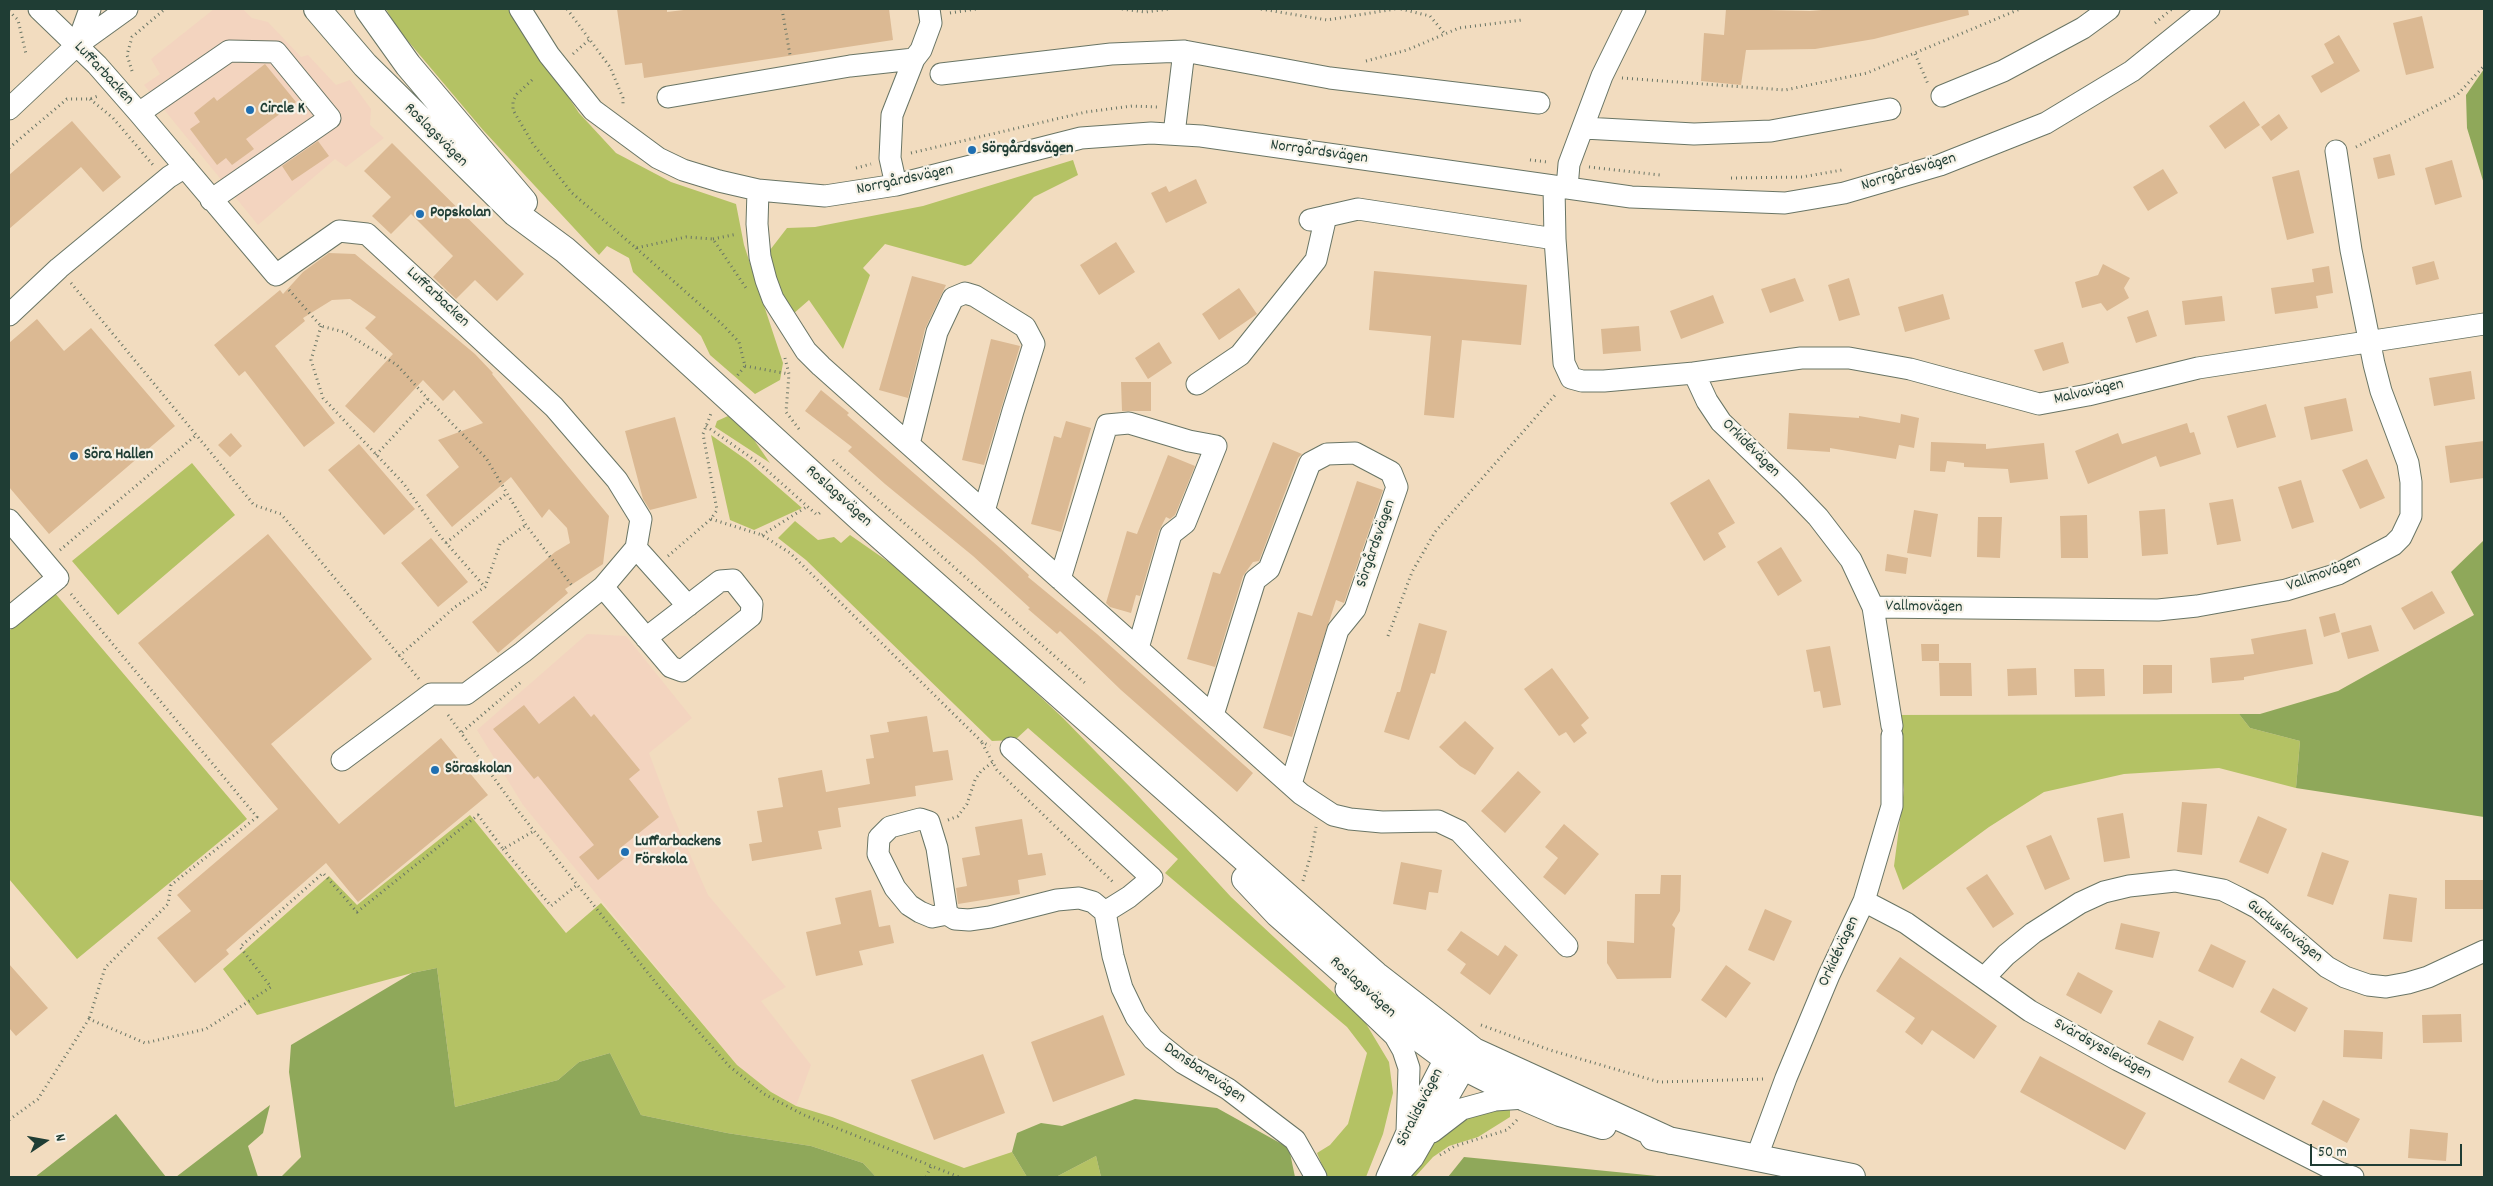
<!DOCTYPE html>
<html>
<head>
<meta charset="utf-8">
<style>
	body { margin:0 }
	#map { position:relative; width:2493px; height:1186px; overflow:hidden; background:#f2dcbf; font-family:Dekko,sans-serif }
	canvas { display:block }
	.frame { position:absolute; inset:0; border:10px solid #1f3d34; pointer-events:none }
	.north { position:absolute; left:20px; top:1116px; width:50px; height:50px; -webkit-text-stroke:4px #f7f3e8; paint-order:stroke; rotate:78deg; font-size:14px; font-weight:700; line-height:20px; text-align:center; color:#1f3d34 }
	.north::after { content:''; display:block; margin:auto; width:18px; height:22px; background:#1f3d34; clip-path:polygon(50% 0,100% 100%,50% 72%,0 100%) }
	.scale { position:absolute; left:2310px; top:1144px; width:152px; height:22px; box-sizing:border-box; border:2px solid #1f3d34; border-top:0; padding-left:6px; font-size:15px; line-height:18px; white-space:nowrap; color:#1f3d34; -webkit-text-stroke:4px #f7f3e8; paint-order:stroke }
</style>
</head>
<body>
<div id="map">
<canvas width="2493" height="1186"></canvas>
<div class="frame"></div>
<div class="north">N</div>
<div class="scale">50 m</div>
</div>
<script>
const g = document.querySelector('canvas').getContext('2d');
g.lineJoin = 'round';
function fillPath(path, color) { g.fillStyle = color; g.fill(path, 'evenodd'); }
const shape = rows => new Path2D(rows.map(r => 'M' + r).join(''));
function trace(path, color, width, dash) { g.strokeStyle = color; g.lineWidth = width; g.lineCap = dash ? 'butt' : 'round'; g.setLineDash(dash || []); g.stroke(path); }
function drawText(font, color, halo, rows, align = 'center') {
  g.font = font + ' Dekko,sans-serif'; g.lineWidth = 4.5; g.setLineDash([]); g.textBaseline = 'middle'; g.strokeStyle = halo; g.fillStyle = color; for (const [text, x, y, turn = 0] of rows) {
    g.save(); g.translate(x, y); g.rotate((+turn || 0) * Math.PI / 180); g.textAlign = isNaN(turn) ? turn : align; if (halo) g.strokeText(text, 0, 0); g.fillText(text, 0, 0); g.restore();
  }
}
fillPath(shape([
	[214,9,243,9,252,18,268,22,301,57,308,55,336,85,350,80,371,109,370,125,384,138,346,167,335,159,258,225,144,85,160,74,151,59],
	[587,634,626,636,692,718,649,753,670,809,708,895,786,987,761,1001,811,1065,796,1106,771,1092,737,1065,523,805,477,730]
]), '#f3d4bf');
fillPath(shape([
	[386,9,510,9,579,113,616,153,671,182,736,204,744,245,783,363,780,380,755,394,710,355,701,336,633,272,629,258,607,246,599,255,483,130,397,28],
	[1073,160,1078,175,1034,197,971,264,965,266,885,244,863,268,870,275,843,349,809,300,793,314,772,279,770,250,787,228,815,227,923,206],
	[728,416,752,437,770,463,715,427,717,421],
	[711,435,748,461,802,508,754,530,730,520],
	[192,463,235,515,118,615,72,561],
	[795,521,818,540,834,537,841,543,850,535,903,572,942,605,1063,718,1130,787,1231,897,1365,1022,1389,1062,1393,1093,1383,1134,1366,1177,1327,1177,1317,1153,1330,1145,1348,1124,1367,1053,1347,1027,1165,873,1178,859,1028,728,1015,740,992,741,806,560,778,538],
	[54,592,247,819,77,959,9,879,9,631],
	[2239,714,2250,728,2300,741,2296,788,2219,768,2124,774,2044,792,1989,827,1903,890,1894,866,1904,790,1894,715],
	[470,815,566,933,601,903,737,1065,771,1092,796,1106,832,1117,964,1168,1012,1152,1027,1177,876,1177,863,1163,811,1146,727,1133,641,1115,610,1053,579,1062,558,1080,455,1107,437,968,412,973,257,1015,223,969,329,876,357,905],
	[1489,1110,1510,1110,1510,1117,1478,1137,1449,1146,1433,1157,1415,1177,1409,1177,1437,1136,1453,1122],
	[1096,1156,1101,1177,1056,1177]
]), '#b4c264');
fillPath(shape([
	[2484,69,2484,184,2467,128,2466,95],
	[2484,540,2484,817,2296,788,2300,741,2250,728,2239,714,2260,714,2338,691,2474,615,2451,572],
	[437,968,455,1107,558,1080,579,1062,610,1053,641,1115,727,1133,811,1146,863,1163,876,1177,281,1177,301,1157,289,1072,291,1045,412,973],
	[1135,1099,1217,1108,1289,1148,1295,1177,1101,1177,1096,1156,1056,1177,1027,1177,1012,1152,1017,1133,1041,1123,1062,1126],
	[270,1105,263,1133,248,1146,258,1177,176,1177],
	[116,1114,166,1177,35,1177],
	[1464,1157,1667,1177,1448,1177]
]), '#8fa85a');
fillPath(shape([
	[617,9,667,9,667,12,692,9,889,9,893,40,644,78,642,63,625,65],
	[1726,9,1810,11,1834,9,1968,9,1969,15,1874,39,1815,49,1746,50,1741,85,1701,81,1704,33,1724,35],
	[2422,16,2434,68,2406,75,2393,23],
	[2339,35,2360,71,2321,93,2311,76,2334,63,2324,44],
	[265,64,296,102,246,139,254,149,232,165,226,158,217,165,190,129,200,122,194,113,214,97,217,101],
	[2244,101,2260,125,2225,149,2209,126],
	[2279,114,2288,128,2271,141,2261,127],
	[72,121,121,177,103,192,81,167,9,229,9,175],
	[318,141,329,156,292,181,282,166],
	[392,143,524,274,497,301,475,280,456,299,433,277,453,256,411,214,391,234,372,216,391,197,364,171],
	[2390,154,2395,175,2378,179,2373,158],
	[2452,160,2462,197,2435,205,2425,168],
	[2163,169,2178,193,2148,211,2133,187],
	[2299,170,2314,233,2287,240,2272,177],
	[1196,179,1207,203,1166,223,1151,193,1166,186,1169,192],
	[1116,242,1135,272,1099,295,1080,265],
	[329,253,355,254,475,354,493,373,492,374,609,516,603,564,565,589,568,593,498,653,472,622,555,552,570,543,567,528,549,509,542,518,511,477,452,527,426,495,459,467,438,440,483,423,454,390,443,401,423,380,374,433,345,406,393,354,365,328,376,317,350,299,332,300,303,318,305,321,275,346,335,423,304,447,245,371,239,376,214,345,280,290,283,294,303,272],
	[2434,261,2439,279,2416,285,2412,267],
	[2103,264,2130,278,2124,288,2129,298,2107,311,2101,303,2082,308,2075,282,2098,275],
	[2329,266,2333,293,2316,296,2318,308,2275,314,2271,288,2314,282,2312,269],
	[1374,271,1527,285,1521,345,1462,340,1454,418,1424,415,1431,336,1369,330],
	[912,276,946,285,925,329,908,398,879,390],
	[1795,278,1804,301,1770,313,1761,289],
	[1849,278,1860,315,1839,321,1828,285],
	[1239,288,1257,314,1219,340,1202,314],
	[1943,294,1950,319,1905,332,1898,307],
	[1713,295,1724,323,1681,339,1670,311],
	[2222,296,2225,321,2185,325,2182,301],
	[2148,310,2157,336,2136,343,2127,317],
	[37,319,64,351,91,328,175,426,49,534,9,487,9,343],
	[1639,326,1641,351,1603,354,1601,329],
	[991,339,1020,346,984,465,962,460],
	[1159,342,1172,363,1148,379,1135,358],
	[2063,342,2069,363,2043,371,2034,350],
	[2471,371,2475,399,2434,406,2429,378],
	[1121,382,1151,382,1151,411,1122,411],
	[821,390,849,413,847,415,1000,548,1029,575,1028,577,1097,634,1253,773,1237,792,1121,690,1060,631,1057,634,1028,609,1030,608,973,556,885,484,848,451,852,447,805,411],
	[2346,398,2353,431,2311,440,2304,407],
	[2266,404,2276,437,2237,448,2227,416],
	[1789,413,1859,418,1859,416,1900,423,1901,414,1919,418,1914,448,1899,445,1896,459,1830,448,1830,452,1787,449],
	[675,417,697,498,650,510,643,499,625,431],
	[1066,421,1091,428,1061,532,1031,524,1054,436,1061,438],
	[2187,423,2190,433,2194,432,2201,454,2160,467,2156,456,2088,484,2075,451,2118,433,2122,444],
	[231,433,242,446,230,457,218,445],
	[2484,441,2484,478,2450,483,2445,446],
	[1273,442,1302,454,1298,458,1259,561,1253,562,1243,576,1215,667,1187,659,1213,572,1220,574],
	[1931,442,1986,444,1986,449,2044,443,2048,479,2010,483,2008,469,1964,467,1964,463,1947,461,1945,472,1930,471],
	[359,444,415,509,384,535,328,470],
	[1168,455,1195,466,1175,515,1170,519,1166,517,1159,531,1140,596,1136,595,1131,613,1110,607,1106,603,1127,531,1137,534],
	[2367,459,2385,498,2360,509,2342,470],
	[1709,479,1735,523,1718,533,1726,547,1704,561,1670,503],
	[2301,480,2314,522,2292,529,2278,487],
	[1357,481,1383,490,1344,603,1336,600,1292,737,1263,728,1298,612,1312,616],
	[2233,499,2241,541,2217,545,2209,503],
	[2165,509,2168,554,2142,556,2139,511],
	[1914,510,1938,514,1931,557,1907,553],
	[2087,515,2088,558,2061,558,2060,516],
	[1978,517,2002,517,2000,558,1977,557],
	[268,534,372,659,271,744,339,824,441,738,488,795,358,902,326,863,226,950,229,954,195,983,157,938,191,911,177,895,278,809,138,643],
	[431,538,468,582,438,607,401,563],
	[1781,547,1802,581,1778,596,1757,562],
	[1887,554,1908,558,1906,574,1885,571],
	[2432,591,2445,613,2414,630,2401,608],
	[2335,613,2340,632,2324,637,2319,617],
	[1419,623,1447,631,1435,674,1431,673,1409,740,1384,732,1397,692,1400,692],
	[2371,625,2379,651,2348,659,2341,633],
	[2306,629,2313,664,2244,677,2244,680,2212,683,2210,658,2254,654,2251,639],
	[1921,644,1939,644,1939,661,1922,661],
	[1830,646,1841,705,1823,708,1820,691,1814,692,1806,650],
	[1939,663,1971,663,1972,696,1940,696],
	[2143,665,2172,665,2172,693,2143,694],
	[1552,668,1589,718,1581,725,1587,733,1574,743,1566,732,1559,736,1524,689],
	[2036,668,2037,695,2008,696,2007,669],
	[2074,669,2104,669,2105,696,2075,697],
	[574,696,591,717,594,714,640,770,629,779,659,817,619,849,626,857,598,880,579,857,594,845,538,776,534,779,493,729,524,705,539,724],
	[927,716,933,752,948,750,953,780,915,786,916,796,838,808,841,827,818,831,822,849,752,861,749,844,762,842,757,811,783,807,778,778,822,770,826,792,870,784,866,759,874,758,870,735,889,732,887,722],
	[1465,721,1494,748,1475,775,1460,766,1439,747],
	[1518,771,1541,792,1505,833,1481,811],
	[2182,802,2207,804,2202,855,2177,852],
	[2123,813,2130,858,2104,862,2097,818],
	[2258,816,2287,829,2268,874,2239,862],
	[1022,819,1028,855,1042,853,1046,875,1018,880,1020,894,958,904,956,888,967,886,962,858,980,855,975,827],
	[1564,824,1599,854,1565,895,1543,877,1558,858,1545,847],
	[2051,835,2070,879,2045,890,2026,846],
	[2322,852,2349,861,2333,905,2307,896],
	[1401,862,1442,870,1438,893,1429,892,1426,910,1393,904],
	[1987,874,2014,914,1993,928,1966,888],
	[1661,875,1681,875,1680,911,1672,925,1675,928,1671,978,1617,979,1607,963,1607,941,1634,943,1635,894,1660,894],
	[2445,880,2484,880,2484,909,2445,909],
	[871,890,879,927,890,925,894,943,859,951,863,965,816,976,806,932,841,924,835,898],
	[2389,894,2417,898,2412,942,2383,939],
	[1765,909,1792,921,1774,961,1748,950],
	[2121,923,2160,932,2153,958,2115,949],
	[1461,931,1498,956,1505,945,1518,955,1490,995,1460,973,1466,964,1447,950],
	[2211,944,2246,961,2233,988,2198,971],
	[1900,957,1997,1026,1974,1059,1932,1030,1922,1045,1905,1032,1915,1018,1876,991],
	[9,964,48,1008,16,1036,9,1028],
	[1726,965,1751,983,1726,1018,1701,1000],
	[2078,972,2113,991,2101,1014,2066,995],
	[2273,988,2308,1008,2295,1032,2260,1012],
	[2461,1014,2462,1042,2423,1043,2422,1015],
	[1103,1015,1125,1075,1053,1102,1031,1042],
	[2159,1020,2194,1037,2183,1061,2147,1044],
	[2344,1030,2383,1032,2382,1059,2343,1057],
	[983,1054,1005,1113,934,1140,911,1080],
	[2040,1056,2146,1113,2125,1150,2020,1092],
	[2241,1058,2276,1077,2264,1100,2228,1082],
	[2323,1100,2360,1119,2347,1143,2311,1124],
	[2410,1129,2448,1133,2446,1161,2408,1158]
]), '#dbb993');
const minor = shape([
	[39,9,97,65,139,113,276,275,339,231,367,234,554,407,617,480,641,519,636,548,603,587,523,652,466,694,431,694,342,760],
	[520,9,549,55,593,110,658,158,683,170,719,181,758,190,825,196,896,185,1081,138,1151,133,1201,136,1631,197,1785,203,1844,193,1940,165,2046,123,2132,71,2209,9],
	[77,45,90,9],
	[914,59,921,50,931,23,929,9],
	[941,74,1111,54,1184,51,1330,78,1539,103],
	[1942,96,2003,71,2083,28,2109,9],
	[668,97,850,66,914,59,892,115,890,158,896,185],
	[9,109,77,45,127,9],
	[139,113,229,51,276,52,330,118,211,200],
	[1584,128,1694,134,1771,131,1890,109],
	[1174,134,1184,51],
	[1554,187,1555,239,1564,363,1571,378,1582,381,1604,381,1694,373,1707,401,1721,422,1789,487,1818,517,1851,560,1873,607,1892,726],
	[1567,188,1569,164,1602,76,1635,9],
	[758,190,757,224,760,257,766,280,773,299,806,351,821,366,1301,794,1333,815,1350,819,1382,822,1438,821,1459,831,1567,946],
	[1310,220,1358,209,1555,239],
	[9,315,59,268,169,177,185,167],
	[1694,373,1801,358,1849,358,1910,369,2039,404,2088,395,2198,368,2484,324],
	[1197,384,1240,355,1316,260,1326,216],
	[909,444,937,332,953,298,965,293,975,296,1025,327,1034,344,1013,411,984,511],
	[9,520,58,578,9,618],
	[636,548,688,606],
	[1060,579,1107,425,1129,423,1189,441,1216,446,1185,523,1171,534,1138,648],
	[603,587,671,667,682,671,751,616,752,604,733,580,720,581,646,638],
	[1873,607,2158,610,2197,606,2286,590,2338,574,2393,545,2401,537,2411,516,2411,482,2408,463,2381,391,2374,364,2351,250,2336,151],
	[1213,715,1255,580,1269,569,1310,463,1327,454,1355,453,1391,472,1397,487,1355,609,1338,630,1291,784],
	[1011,748,1152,878,1129,897,1105,912],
	[1864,901,1906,923,2030,1011,2118,1060,2340,1173,2353,1177],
	[947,914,932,917,920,912,909,905,895,888,878,854,879,838,890,827,920,819,929,822,937,848,947,914,955,919,969,920,990,917,1057,900,1079,898,1093,902,1105,912,1113,956,1122,988,1136,1017,1153,1039,1183,1063,1228,1089,1295,1140,1316,1177],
	[1984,978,2006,955,2033,933,2080,903,2104,892,2129,886,2175,881,2223,890,2241,899,2258,908,2327,967,2345,977,2368,985,2386,987,2408,983,2428,977,2484,951],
	[1346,989,1395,1036,1403,1050,1409,1068,1407,1132],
	[1432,1132,1462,1109,1495,1100,1525,1098],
	[1756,1159,1786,1078,1829,975,1864,901,1892,806,1892,736],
	[1387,1177,1407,1132,1452,1045],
	[1396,1177,1413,1158,1472,1055]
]);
const major = shape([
	[317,9,365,65,515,213,565,250,616,295,861,519,1376,975,1474,1051,1671,1141],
	[368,9,408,65,524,202],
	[1245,879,1278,914,1419,1038,1446,1058,1525,1098,1560,1113,1603,1126],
	[1653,1137,1852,1177]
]);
trace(minor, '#697565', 23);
trace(major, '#697565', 28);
trace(shape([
	[567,9,610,67,623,98,623,107],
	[782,9,790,55],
	[1122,9,1145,12,1169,9],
	[1261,9,1327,20,1395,9],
	[1401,9,1430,16,1445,34],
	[9,11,18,20,26,54],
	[950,13,976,9],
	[2155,23,2172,9],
	[573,54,590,39],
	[1915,54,1928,84],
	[1366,61,1407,50,1459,28,1522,20],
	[132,71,127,55,132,37,165,9],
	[1622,78,1785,90,1867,73,2020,9],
	[532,80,517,94,513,101,513,110,533,144,572,193,636,248,686,237,713,239,746,288],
	[90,99,113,118,153,165],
	[2356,147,2457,95,2484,66],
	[9,148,67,99,90,99,98,96],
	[911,153,1086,112,1132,106,1157,107],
	[1530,160,1548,162],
	[1589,167,1660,175],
	[856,168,871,164],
	[1731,178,1802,177,1842,170],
	[713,239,737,234],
	[636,248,722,324,739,342,745,366,737,376],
	[71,283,254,505,281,514,419,679],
	[289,290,321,326,344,332,397,365,428,399,486,458,526,525,573,587],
	[321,326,311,360,323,398,404,484,440,536,485,587],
	[785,358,789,374,786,412,799,429],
	[745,366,789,374],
	[706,426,760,464,817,515,821,512],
	[376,455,428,399],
	[833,460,1085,683],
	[711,519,762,535,790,553,982,742,990,746],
	[762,535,808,506],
	[446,543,506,494],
	[60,550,195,436],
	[668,556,711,519,717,510,703,434,712,411],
	[71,594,257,817,171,885,168,904,105,968,89,1019],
	[1388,636,1412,572,1435,532,1557,393],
	[399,656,455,607,485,587,500,544,526,525],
	[448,715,515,807,660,988,729,1066,764,1094,804,1115,959,1177],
	[462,732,521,682],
	[982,743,997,770,1114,883],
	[948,820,958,816,967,804,975,780,981,771,993,762],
	[503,849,551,906,577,885],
	[1303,881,1311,854,1316,827],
	[1481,1025,1550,1050,1659,1082,1763,1079],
	[9,1120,38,1099,89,1019,145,1043,206,1029,271,987,240,947,323,873,357,912,478,815,503,849,534,831],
	[1440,1155,1455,1146,1507,1130,1517,1120],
	[926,1177,931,1166]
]), '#697565', 3, [1, 4]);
trace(minor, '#fff', 21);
trace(major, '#fff', 26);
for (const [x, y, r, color] of [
	[250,110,5,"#1f6fb2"],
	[972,150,5,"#1f6fb2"],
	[420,214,5,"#1f6fb2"],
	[74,456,5,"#1f6fb2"],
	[435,770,5,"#1f6fb2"],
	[625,852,5,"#1f6fb2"]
]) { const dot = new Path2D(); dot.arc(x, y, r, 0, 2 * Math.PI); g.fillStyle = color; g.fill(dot); trace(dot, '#f7f3e8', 2); }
drawText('16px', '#1f3d34', '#f7f3e8', [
	["Luffarbacken",103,74,47],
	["Roslagsvägen",435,136,45],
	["Norrgårdsvägen",1319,153,8],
	["Norrgårdsvägen",1909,173,-17],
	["Norrgårdsvägen",905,181,-12],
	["Luffarbacken",437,298,43],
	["Malvavägen",2089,393,-13],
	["Orkidévägen",1750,449,45],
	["Roslagsvägen",838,497,42],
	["Sörgårdsvägen",1377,544,-71],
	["Vallmovägen",2324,575,-20],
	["Vallmovägen",1924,608,1],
	["Guckuskovägen",2284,932,38],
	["Orkidévägen",1840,952,-65],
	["Roslagsvägen",1362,988,42],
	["Svärdsysslevägen",2102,1050,29],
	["Dansbanevägen",1204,1074,34],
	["Söralidsvägen",1421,1108,-63]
]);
drawText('bold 16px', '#1f3d34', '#f7f3e8', [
	["Circle K",260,110],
	["Sörgårdsvägen",982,150],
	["Popskolan",430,214],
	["Söra Hallen",84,456],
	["Söraskolan",445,770],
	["Luffarbackens",635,843],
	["Förskola",635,861]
], 'left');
</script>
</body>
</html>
